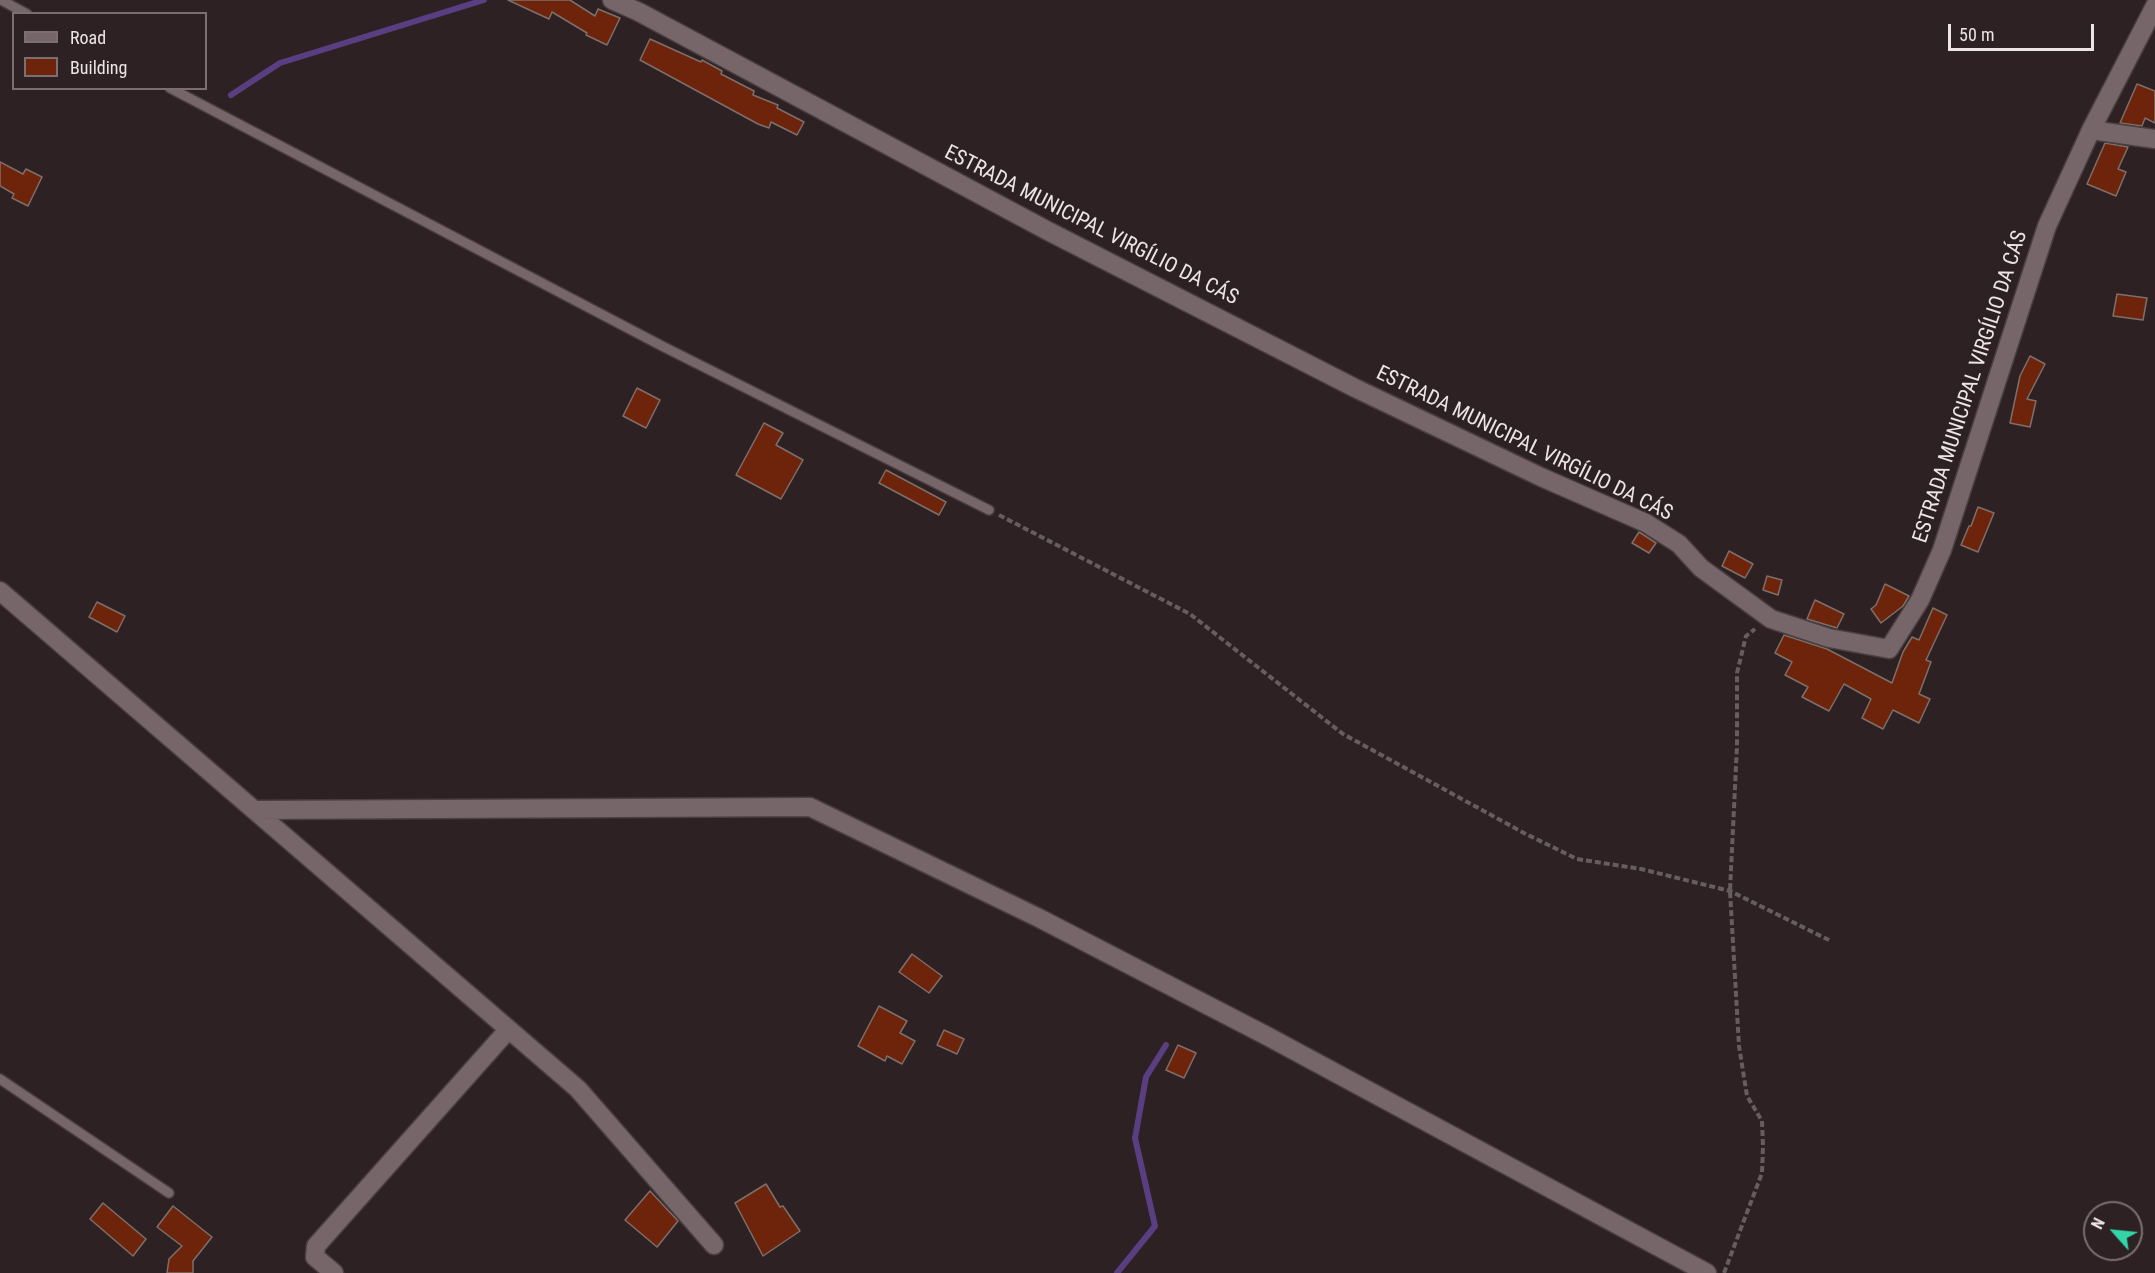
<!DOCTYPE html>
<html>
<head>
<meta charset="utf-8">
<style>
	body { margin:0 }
	#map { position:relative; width:2155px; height:1273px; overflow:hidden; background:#2d2123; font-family:"Roboto Condensed",sans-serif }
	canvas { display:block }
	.legend { position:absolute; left:12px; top:12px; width:195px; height:78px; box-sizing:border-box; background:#2d2123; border:2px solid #7a6f71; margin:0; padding:8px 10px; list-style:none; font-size:18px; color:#ede4e5 }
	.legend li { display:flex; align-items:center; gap:12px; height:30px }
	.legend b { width:30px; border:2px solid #7a6f71 }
	.north { position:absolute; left:2083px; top:1201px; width:60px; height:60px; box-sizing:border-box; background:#2d2123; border:2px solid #7a6f71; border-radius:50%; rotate:297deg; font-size:16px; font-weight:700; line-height:24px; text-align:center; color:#ede4e5 }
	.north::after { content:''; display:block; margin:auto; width:21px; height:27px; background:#32d4a8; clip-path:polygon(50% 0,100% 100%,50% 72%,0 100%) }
	.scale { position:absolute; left:1948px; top:24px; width:146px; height:27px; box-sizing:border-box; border:3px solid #ede4e5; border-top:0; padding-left:8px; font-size:18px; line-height:21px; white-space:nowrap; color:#ede4e5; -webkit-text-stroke:4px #2d2123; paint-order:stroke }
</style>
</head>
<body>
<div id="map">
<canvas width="2155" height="1273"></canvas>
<ul class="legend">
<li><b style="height:8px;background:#766669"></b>Road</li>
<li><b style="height:16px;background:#6d240a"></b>Building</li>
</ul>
<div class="north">N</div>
<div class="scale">50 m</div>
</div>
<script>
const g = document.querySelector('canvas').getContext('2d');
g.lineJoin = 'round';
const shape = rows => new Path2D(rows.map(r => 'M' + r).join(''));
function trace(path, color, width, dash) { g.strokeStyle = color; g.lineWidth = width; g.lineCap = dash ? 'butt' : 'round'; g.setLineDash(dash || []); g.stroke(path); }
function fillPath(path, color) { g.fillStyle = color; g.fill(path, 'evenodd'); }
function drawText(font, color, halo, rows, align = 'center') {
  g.font = font + ' "Roboto Condensed",sans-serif'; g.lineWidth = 5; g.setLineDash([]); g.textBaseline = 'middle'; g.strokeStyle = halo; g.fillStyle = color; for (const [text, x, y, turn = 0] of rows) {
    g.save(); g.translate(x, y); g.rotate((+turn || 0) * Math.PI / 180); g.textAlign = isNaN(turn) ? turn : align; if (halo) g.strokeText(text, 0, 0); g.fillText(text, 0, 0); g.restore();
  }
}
trace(shape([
	[231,95,280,63,484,0],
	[1117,1273,1155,1226,1135,1138,1146,1077,1166,1045]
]), '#593f82', 6);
const building = shape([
	[508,0,570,0,595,16,598,9,620,18,607,45,586,35,587,33,552,12,549,19,508,0],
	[650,39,701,62,702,60,722,71,721,74,754,91,753,95,778,105,777,108,804,122,797,135,771,122,769,128,758,124,640,60,650,39],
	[2137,84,2155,91,2155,123,2145,118,2142,126,2120,123,2137,84],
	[2105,143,2128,147,2118,169,2126,172,2116,196,2087,184,2105,143],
	[0,162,23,174,26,169,42,177,28,206,12,198,14,194,0,186,0,162],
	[2117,294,2147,298,2143,320,2113,316,2117,294],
	[2030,356,2045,364,2027,399,2036,401,2030,427,2010,423,2020,376,2030,356],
	[637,388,660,400,646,428,623,416,637,388],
	[764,423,783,433,776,445,803,460,781,499,736,475,764,423],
	[886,470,946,502,939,515,879,483,886,470],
	[1978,507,1994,513,1978,552,1961,545,1969,526,1971,526,1978,507],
	[1639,532,1656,543,1649,553,1632,543,1639,532],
	[1729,551,1753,564,1745,578,1722,566,1729,551],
	[1767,576,1782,580,1778,595,1763,590,1767,576],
	[1885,584,1909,596,1903,606,1881,623,1871,609,1876,605,1885,584],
	[1815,600,1844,614,1837,628,1807,619,1815,600],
	[97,602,125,616,117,632,89,617,97,602],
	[1933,608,1947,615,1926,660,1931,662,1919,694,1930,699,1919,723,1893,710,1883,729,1862,718,1871,699,1844,684,1829,711,1802,697,1808,687,1785,675,1792,662,1775,653,1784,635,1827,649,1892,683,1903,652,1912,637,1919,640,1933,608],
	[912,954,942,976,929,993,899,972,912,954],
	[879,1006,907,1021,900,1033,915,1041,902,1064,887,1056,885,1061,858,1046,879,1006],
	[944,1030,964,1039,957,1054,937,1045,944,1030],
	[1178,1045,1196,1053,1184,1078,1166,1070,1178,1045],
	[766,1184,780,1207,783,1206,800,1231,763,1256,735,1203,766,1184],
	[650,1191,678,1221,657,1247,625,1220,650,1191],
	[103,1203,146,1239,133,1256,90,1219,103,1203],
	[173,1206,212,1237,193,1261,193,1273,167,1273,169,1259,182,1246,157,1227,173,1206]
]);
fillPath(building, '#6d240a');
trace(building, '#7e6f6b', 1.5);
const service = shape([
	[1,0,27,14],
	[170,88,662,346,989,510],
	[0,1079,169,1193]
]);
const minor = shape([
	[612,0,639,12,1048,231,1355,388,1541,477,1646,523,1679,544,1701,568,1771,619,1829,638,1889,649,1920,600,1942,550,2047,226,2091,130,2155,6],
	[2091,130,2155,139],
	[0,591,578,1089,714,1245],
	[255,810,810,807,1039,918,1267,1036,1707,1273],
	[334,1273,315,1257,316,1246,508,1030]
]);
trace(service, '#493e40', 12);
trace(minor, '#493e40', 21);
trace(shape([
	[999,515,1190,614,1343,734,1524,833,1577,859,1641,869,1730,891,1831,941],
	[1724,1273,1762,1173,1763,1146,1762,1121,1747,1096,1739,1046,1730,891,1737,746,1737,673,1746,636,1755,629]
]), '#685d5e', 4, [6, 3]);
trace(service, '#766669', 9);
trace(minor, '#766669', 18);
drawText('21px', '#ede4e5', '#2d2123', [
	["ESTRADA MUNICIPAL VIRGÍLIO DA CÁS",1091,226,27],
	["ESTRADA MUNICIPAL VIRGÍLIO DA CÁS",1971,387,-72],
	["ESTRADA MUNICIPAL VIRGÍLIO DA CÁS",1524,444,26]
]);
</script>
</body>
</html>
